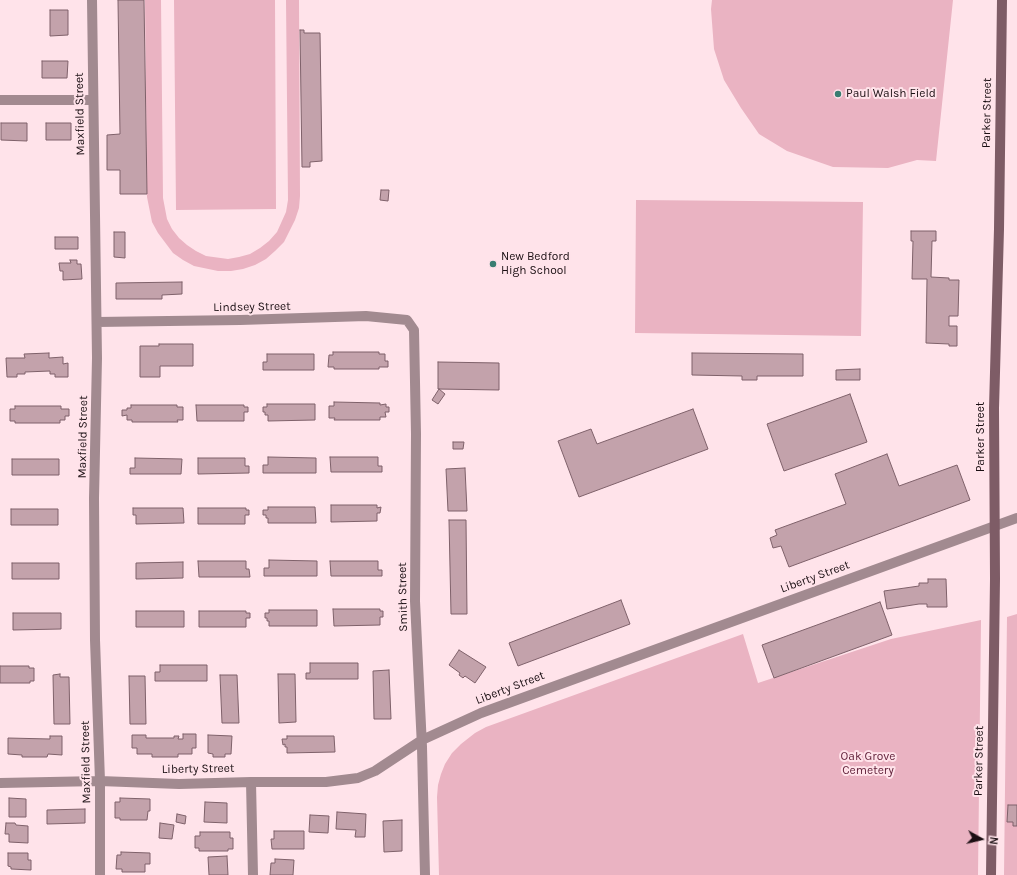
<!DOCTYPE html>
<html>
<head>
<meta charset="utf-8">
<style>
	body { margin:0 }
	#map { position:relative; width:1017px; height:875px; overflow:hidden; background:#ffe3ea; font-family:Karla,sans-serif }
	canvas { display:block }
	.north { position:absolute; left:961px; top:819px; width:40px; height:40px; -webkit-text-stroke:3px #ffe3ea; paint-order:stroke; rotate:98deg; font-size:11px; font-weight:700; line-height:16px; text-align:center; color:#1b0f13 }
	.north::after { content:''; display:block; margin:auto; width:14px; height:18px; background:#1b0f13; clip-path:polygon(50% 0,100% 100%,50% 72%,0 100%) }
</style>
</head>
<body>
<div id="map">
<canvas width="1017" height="875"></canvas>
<div class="north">N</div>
</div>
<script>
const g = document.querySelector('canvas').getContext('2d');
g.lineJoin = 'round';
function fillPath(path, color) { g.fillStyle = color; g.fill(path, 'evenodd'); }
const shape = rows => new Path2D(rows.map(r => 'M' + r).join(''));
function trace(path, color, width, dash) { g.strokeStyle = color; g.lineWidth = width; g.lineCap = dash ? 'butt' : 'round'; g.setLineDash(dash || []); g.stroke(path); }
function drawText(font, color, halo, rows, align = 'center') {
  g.font = font + ' Karla,sans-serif'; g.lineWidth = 4; g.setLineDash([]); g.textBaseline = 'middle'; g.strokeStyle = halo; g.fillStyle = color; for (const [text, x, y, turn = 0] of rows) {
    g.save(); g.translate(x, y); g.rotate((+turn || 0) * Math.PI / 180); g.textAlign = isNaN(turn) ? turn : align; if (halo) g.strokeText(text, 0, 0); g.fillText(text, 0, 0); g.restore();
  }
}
fillPath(shape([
	[145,0,161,0,163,198,167,219,172,229,179,238,187,245,196,251,206,256,228,259,239,257,250,254,260,248,269,241,277,232,286,212,288,200,286,0,299,0,300,196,299,208,295,220,284,242,275,251,266,259,255,265,243,269,231,271,218,271,194,266,183,260,173,253,158,233,152,222,147,197],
	[174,0,275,0,276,209,176,210],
	[712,0,953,0,936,161,917,160,888,168,833,167,787,151,759,134,741,108,724,80,714,49,711,9],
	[636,200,863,202,861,336,635,333],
	[1017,614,1017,875,1004,875,1007,617],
	[981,620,978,875,439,875,437,797,438,785,441,774,445,764,452,753,461,744,475,733,486,727,743,634,758,683,891,639]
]), '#eab3c2');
const building = shape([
	[118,0,144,0,147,194,120,194,120,170,107,170,107,135,120,134,118,0],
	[50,10,68,10,68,35,50,36,50,10],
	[300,30,304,30,304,33,320,33,322,161,310,162,310,167,302,167,300,30],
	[42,61,68,61,67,78,42,78,42,61],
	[1,123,27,123,27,141,1,140,1,123],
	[46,123,71,123,71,140,46,140,46,123],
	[381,190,389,190,388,201,380,200,381,190],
	[911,231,936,231,936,241,932,241,931,277,949,278,949,280,959,280,958,316,949,316,949,326,957,326,957,346,949,346,949,344,926,343,927,279,912,279,913,241,911,241,911,231],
	[114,232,125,232,125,258,114,257,114,232],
	[55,237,78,237,78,249,55,249,55,237],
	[70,260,77,260,77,264,81,264,82,279,63,280,63,271,60,271,59,263,71,263,70,260],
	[182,282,182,294,162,295,162,299,116,299,116,283,182,282],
	[159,344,193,344,193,366,160,366,160,377,140,377,140,346,159,346,159,344],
	[333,352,379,352,379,354,385,354,385,361,388,361,388,367,379,367,379,369,334,369,334,367,328,367,329,355,333,355,333,352],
	[49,353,49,358,63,357,63,364,68,363,68,377,55,377,55,374,50,374,50,371,25,372,25,374,17,374,17,377,7,377,6,358,25,358,24,354,49,353],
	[692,353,803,354,803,376,757,376,757,380,742,380,742,376,692,375,692,353],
	[267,354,314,354,314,370,263,370,263,362,267,362,267,354],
	[438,362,499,363,499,390,438,389,438,362],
	[860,369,860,380,836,380,836,370,860,369],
	[439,389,445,394,438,404,432,400,439,389],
	[850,394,867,442,784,471,767,424,850,394],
	[334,402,380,403,380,405,386,404,386,407,389,407,389,412,385,412,386,417,380,417,380,420,334,420,335,418,329,418,329,406,334,406,334,402],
	[267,404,315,404,315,420,268,421,268,415,265,415,265,412,263,412,263,407,267,407,267,404],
	[131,405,177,405,177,407,183,407,183,420,177,420,178,422,132,422,132,420,127,420,127,415,122,416,122,410,127,410,127,408,131,408,131,405],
	[196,405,244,405,244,407,248,407,248,412,244,412,244,421,197,421,196,405],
	[15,406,61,406,61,409,69,409,69,416,65,416,65,420,60,420,60,423,15,423,15,421,10,421,10,409,15,409,15,406],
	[693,409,708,449,579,497,558,441,591,429,597,444,693,409],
	[453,442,464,442,463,449,453,449,453,442],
	[887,454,899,486,957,465,970,500,789,567,781,546,773,548,770,538,777,535,775,530,846,504,835,474,887,454],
	[268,457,316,458,316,473,263,473,263,465,268,465,268,457],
	[330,457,378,457,378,466,382,466,382,472,331,472,330,457],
	[135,458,182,459,181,474,130,474,130,468,135,468,135,458],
	[198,458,245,458,245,466,249,466,249,473,198,474,198,458],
	[12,459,59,459,59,475,12,475,12,459],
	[465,468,467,511,448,511,446,469,465,468],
	[331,505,377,505,377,508,381,507,380,513,377,513,377,521,331,522,331,505],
	[268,507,315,507,316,523,268,523,268,518,266,518,266,515,263,515,263,510,268,510,268,507],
	[133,508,183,508,184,523,136,524,136,515,133,515,133,508],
	[198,508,246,508,246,510,249,510,249,515,245,515,245,524,198,524,198,508],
	[11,509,58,509,58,525,11,525,11,509],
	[449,520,466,520,467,614,451,614,449,520],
	[269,560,317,561,317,576,264,576,264,568,269,568,269,560],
	[198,561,246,561,246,569,249,569,250,577,199,577,198,561],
	[330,561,378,561,378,570,382,570,382,576,331,576,330,561],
	[183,562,183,578,136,579,136,563,183,562],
	[12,563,59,563,59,579,12,579,12,563],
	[928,579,946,579,947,607,927,607,927,604,919,604,887,609,884,591,919,586,919,583,928,583,928,579],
	[621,600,630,624,518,666,509,643,621,600],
	[880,602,892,635,774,678,762,645,880,602],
	[333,609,380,609,380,611,383,611,383,617,380,617,380,625,334,626,333,609],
	[269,610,317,610,317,626,269,626,269,621,267,621,267,618,265,618,265,613,269,613,269,610],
	[136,611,184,611,184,627,136,627,136,611],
	[199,611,246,611,246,613,250,613,250,618,246,618,246,627,199,627,199,611],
	[13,613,61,613,61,629,13,630,13,613],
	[459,650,486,667,475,683,465,676,463,678,459,675,460,673,449,665,459,650],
	[310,663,358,663,358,679,306,679,306,673,310,673,310,663],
	[160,665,207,665,207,681,155,681,155,672,160,672,160,665],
	[0,666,29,666,29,668,34,668,34,681,30,681,30,683,0,683,0,666],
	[389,670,391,719,374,719,373,671,389,670],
	[60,674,60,677,69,677,70,724,54,724,53,675,60,674],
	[278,674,295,674,296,722,279,723,278,674],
	[220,675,237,675,239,723,222,723,220,675],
	[129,676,145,676,146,724,130,724,129,676],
	[183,734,196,734,196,748,192,748,192,754,178,754,178,757,152,757,152,754,137,754,137,748,132,748,132,735,146,735,146,738,174,738,174,736,179,736,178,739,183,739,183,734],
	[208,735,232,736,231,754,225,754,225,757,213,757,213,754,208,753,208,735],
	[50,736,62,736,62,755,48,754,47,757,22,757,22,755,8,754,8,738,50,739,50,736],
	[287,736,334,736,335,752,287,753,287,747,285,747,285,744,283,745,282,739,287,739,287,736],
	[9,798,26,799,26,817,9,817,9,798],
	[120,798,150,799,150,811,148,811,147,820,120,820,120,818,115,818,115,802,120,802,120,798],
	[205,802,227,803,227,823,204,822,205,802],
	[1008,805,1017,805,1017,826,1013,826,1013,822,1007,822,1008,805],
	[85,809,85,823,47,824,47,810,85,809],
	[337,812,366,814,365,837,355,837,356,830,336,829,337,812],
	[177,814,186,816,185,824,176,822,177,814],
	[310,815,329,816,328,833,309,832,310,815],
	[402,820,402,851,384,852,383,821,402,820],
	[6,823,15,823,16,825,28,826,28,843,9,842,9,834,5,834,6,823],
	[160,823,174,825,172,839,159,838,160,823],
	[274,831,304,831,304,849,272,849,271,839,274,839,274,831],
	[200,832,230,832,230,838,233,838,233,849,228,849,228,851,199,851,199,848,195,848,195,836,200,836,200,832],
	[121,852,150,853,150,864,145,864,145,872,122,872,122,869,116,869,117,855,121,855,121,852],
	[8,853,28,853,28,860,31,860,31,870,11,869,11,867,8,866,8,853],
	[227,856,228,875,209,875,208,857,227,856],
	[275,859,294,860,293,875,270,875,271,863,275,863,275,859]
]);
fillPath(building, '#c3a2ab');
trace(building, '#7f616a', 1);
trace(shape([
	[92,0,97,358,94,498,95,640,100,781,100,875],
	[0,100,93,100],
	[97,322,240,320,366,316,407,320,414,330,416,434,415,601,422,747,425,875],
	[251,782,253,875],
	[0,783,100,781,179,784,251,782,326,782,358,778,375,771,422,740,481,713,1017,518]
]), '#a28a90', 10);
trace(shape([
	[991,875,995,579,994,408,999,229,1002,0]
]), '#7e5c66', 10);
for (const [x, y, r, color] of [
	[838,94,4,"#397d71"],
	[493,264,4,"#397d71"]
]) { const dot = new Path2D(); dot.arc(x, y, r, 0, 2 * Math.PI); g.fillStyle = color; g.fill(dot); trace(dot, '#ffe3ea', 1.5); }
drawText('12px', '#1b0f13', '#ffe3ea', [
	["Paul Walsh Field",846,94],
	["New Bedford",501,257],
	["High School",501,271]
], 'left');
drawText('12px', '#1b0f13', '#ffe3ea', [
	["Parker Street",987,113,-89],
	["Maxfield Street",80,114,-91],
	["Lindsey Street",252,307,-1],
	["Maxfield Street",83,437,-89],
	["Parker Street",981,437,-90],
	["Liberty Street",815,577,-20],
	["Smith Street",403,597,-91],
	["Liberty Street",510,688,-21],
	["Parker Street",979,761,-89],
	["Maxfield Street",86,762,-91],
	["Liberty Street",198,769,-1]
]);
drawText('12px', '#5f1e37', '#ffe3ea', [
	["Oak Grove",868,757],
	["Cemetery",868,771]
]);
</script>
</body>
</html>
